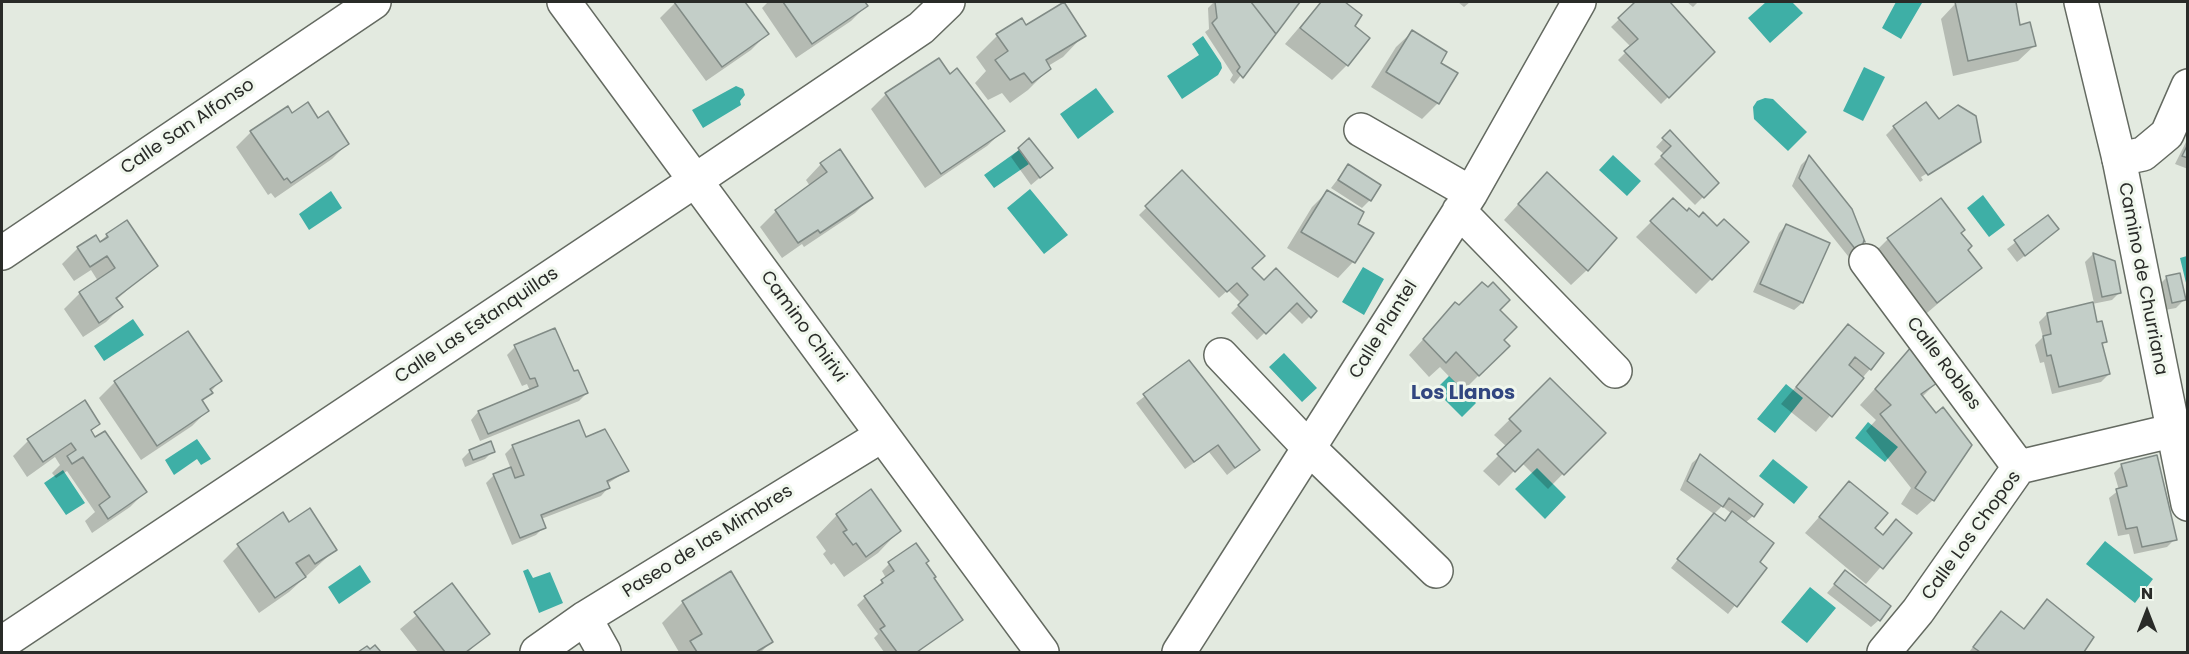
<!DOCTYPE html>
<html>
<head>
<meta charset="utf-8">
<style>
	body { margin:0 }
	#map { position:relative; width:2189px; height:654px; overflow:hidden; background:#e3eae0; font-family:Poppins,sans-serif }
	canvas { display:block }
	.frame { position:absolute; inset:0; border:3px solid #292b28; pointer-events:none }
	.north { position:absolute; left:2117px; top:582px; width:60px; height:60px; -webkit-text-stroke:4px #f0f7ed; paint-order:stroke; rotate:0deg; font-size:16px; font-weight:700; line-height:24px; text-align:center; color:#292b28 }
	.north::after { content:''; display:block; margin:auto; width:21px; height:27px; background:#292b28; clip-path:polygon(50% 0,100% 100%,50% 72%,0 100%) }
</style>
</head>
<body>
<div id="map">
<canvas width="2189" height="654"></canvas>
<div class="frame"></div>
<div class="north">N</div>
</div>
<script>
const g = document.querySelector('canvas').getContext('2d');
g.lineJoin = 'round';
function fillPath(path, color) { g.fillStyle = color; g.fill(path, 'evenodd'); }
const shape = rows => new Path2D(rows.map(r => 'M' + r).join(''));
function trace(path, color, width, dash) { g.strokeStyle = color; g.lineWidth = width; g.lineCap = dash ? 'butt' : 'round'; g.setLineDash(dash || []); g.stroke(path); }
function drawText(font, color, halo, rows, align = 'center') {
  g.font = font + ' Poppins,sans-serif'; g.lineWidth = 6; g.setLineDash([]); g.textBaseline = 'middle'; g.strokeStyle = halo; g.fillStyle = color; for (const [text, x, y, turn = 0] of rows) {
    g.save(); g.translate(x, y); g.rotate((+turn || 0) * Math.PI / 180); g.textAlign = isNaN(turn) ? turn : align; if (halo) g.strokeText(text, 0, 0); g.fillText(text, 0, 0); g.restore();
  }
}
fillPath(shape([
	[1766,2,1792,2,1803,13,1770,43,1748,18],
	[1896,2,1922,3,1901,39,1882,28],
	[1203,36,1221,63,1222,68,1218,75,1182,99,1167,76,1199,55,1192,44],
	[1864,67,1885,77,1863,121,1843,111],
	[736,86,743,89,745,95,740,101,741,105,703,128,692,110],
	[1096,88,1114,112,1078,139,1060,114],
	[1765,98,1773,99,1807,132,1788,151,1754,119,1753,107,1757,101],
	[1019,150,1029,164,994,188,984,175],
	[1613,155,1641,181,1627,196,1599,170],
	[1030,189,1068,235,1044,254,1007,208],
	[331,191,342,208,309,230,299,214],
	[1983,195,2005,225,1989,237,1967,208],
	[2187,256,2188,287,2187,287,2180,258],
	[1363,267,1384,279,1364,315,1342,302],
	[133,319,144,335,104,361,94,346],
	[1284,353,1317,388,1302,402,1269,367],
	[1449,376,1476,403,1462,417,1435,390],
	[1786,384,1803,398,1775,433,1757,419],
	[1868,422,1898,447,1885,462,1855,438],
	[197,439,211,459,201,465,197,459,174,475,165,460],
	[1773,459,1808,487,1794,504,1759,476],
	[1537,468,1566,497,1545,519,1515,489],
	[63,470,85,503,66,515,44,483],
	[2105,541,2153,579,2135,603,2086,564],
	[360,565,371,582,339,604,328,587],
	[528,569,533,578,550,572,563,603,539,613,523,571],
	[1810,587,1836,608,1807,643,1781,622]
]), '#3eafa6');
fillPath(shape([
	[676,2,706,2,708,4,712,2,743,2,767,34,751,50,706,81,660,18],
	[768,2,864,2,866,6,851,21,796,58,762,8],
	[1214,2,1298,2,1234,84,1230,80,1233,75,1205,32,1209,29,1208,8],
	[1321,2,1342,2,1360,16,1353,26,1347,65,1332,80,1285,44],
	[1458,2,1470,2,1464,7],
	[1637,2,1667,2,1713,52,1661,104,1618,60,1631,47,1611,27],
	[1687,2,1698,2,1693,7],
	[1963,2,2015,2,2019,26,2034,46,2018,61,1953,76,1941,19,1956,3],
	[1026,27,1084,35,1063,57,1048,66,1049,69,1028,90,1010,103,1002,93,988,100,975,83,986,71,976,57,997,36],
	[1412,32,1439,63,1455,73,1438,103,1422,119,1371,87,1396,47],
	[949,76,1003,131,987,146,925,188,871,109,886,94],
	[292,115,318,120,347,144,332,159,275,198,271,193,268,195,236,147,251,132],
	[1938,121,1979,142,1921,177,1923,180,1920,182,1886,135,1894,127],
	[1670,132,1717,183,1695,205,1654,164,1664,154,1656,147],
	[2188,138,2188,169,2175,164],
	[1029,140,1051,168,1031,185,1011,157],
	[1809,157,1863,240,1852,261,1792,186,1801,165],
	[821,164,871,197,855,213,804,247,802,244,782,258,760,227,776,211,810,186,806,180],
	[1348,166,1370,200,1362,208,1331,188],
	[1182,173,1250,268,1263,282,1315,311,1302,324,1288,310,1257,340,1231,313,1241,303,1228,290,1219,298,1139,215],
	[1531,190,1587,270,1571,285,1504,220],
	[1327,192,1356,224,1372,233,1353,262,1338,278,1287,248,1312,207],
	[1673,200,1711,279,1696,294,1636,237],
	[2048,217,2049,236,2017,262,2007,249],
	[1786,225,1828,244,1802,303,1794,310,1753,292,1779,233],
	[1959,234,1966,250,1980,268,1921,318,1873,254,1888,239],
	[107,235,156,265,116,300,121,307,106,322,83,337,64,309,80,293,98,281,91,270,74,281,62,264,78,248,95,237,99,243],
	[2093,254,2114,262,2120,292,2112,300,2092,304,2096,324,2106,341,2102,345,2109,374,2101,382,2052,394,2044,362,2040,363,2035,345,2043,337,2039,322,2047,314,2094,303,2085,262],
	[2167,277,2184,300,2176,308,2165,310,2159,285],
	[1455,304,1508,346,1463,391,1440,367,1429,377,1409,355],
	[1848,326,1870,369,1816,432,1781,404],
	[188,333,220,381,202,402,207,411,192,426,141,460,99,398,115,382],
	[515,347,573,373,587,393,579,401,480,441,471,420,478,412,530,391,527,384,522,386,507,355],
	[1912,348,1938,381,1922,397,1933,500,1917,515,1901,504,1911,488,1866,431,1876,420,1860,405],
	[1189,362,1258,450,1227,475,1209,452,1185,469,1136,403],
	[1550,380,1603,433,1548,489,1522,463,1499,486,1483,471,1507,447,1494,435],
	[99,424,90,432,95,439,145,492,130,507,92,533,85,521,95,512,67,471,56,478,52,473,60,465,55,457,27,477,13,456,28,441],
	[585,439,627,471,607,484,608,488,601,496,541,519,544,527,536,535,512,545,486,483,494,475,511,469,505,454,513,446],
	[470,451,493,451,485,459,465,467,462,459],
	[1700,456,1753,516,1745,523,1758,562,1765,568,1728,614,1671,568,1707,523,1724,522,1732,514,1722,506,1714,514,1680,490,1692,463],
	[2122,465,2175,539,2167,547,2134,554,2129,534,2118,536,2109,498,2119,490,2114,473],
	[1849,483,1873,529,1882,536,1896,521,1910,533,1866,584,1805,533],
	[871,491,899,531,878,553,844,577,834,563,831,565,823,554,826,551,816,537,837,515],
	[282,514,289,524,335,550,289,592,259,613,223,561,238,546],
	[925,563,961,620,918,652,884,652,874,638,878,634,857,605,886,578,882,571,889,564],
	[1845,572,1879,620,1871,627,1827,593],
	[452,586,488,633,468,652,418,652,400,629],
	[683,602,771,642,761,652,679,652,662,623],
	[1993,621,2023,630,2092,637,2082,652,1969,652]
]), '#0003');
const building = shape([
	[674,2,745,2,769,34,722,67,674,2],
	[783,2,865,2,868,6,812,44,783,2],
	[1064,2,1086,36,1046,60,1051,69,1032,83,1024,73,1010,80,995,60,1008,51,996,34,1022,18,1026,25,1064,2],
	[1215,2,1251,2,1276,34,1243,78,1237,71,1240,67,1212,23,1217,18,1215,2],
	[1251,2,1300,2,1276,34,1251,2],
	[1321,2,1345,2,1362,15,1355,26,1370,38,1348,66,1300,28,1321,2],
	[1635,2,1670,2,1715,52,1669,98,1624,51,1638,39,1618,18,1635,2],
	[1955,2,2016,2,2020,25,2030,22,2036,46,1968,61,1955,2],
	[1412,30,1447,52,1441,63,1458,73,1439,104,1386,72,1412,30],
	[939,58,950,74,957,68,1005,131,941,174,885,93,939,58],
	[308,102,318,118,328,111,349,144,291,183,287,178,284,180,250,131,288,106,292,113,308,102],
	[1926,102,1939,119,1958,105,1976,116,1981,142,1928,175,1893,126,1926,102],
	[1670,130,1719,183,1704,198,1661,156,1671,146,1662,138,1670,130],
	[1029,138,1053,168,1040,178,1018,148,1029,138],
	[2188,144,2188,158,2182,156,2188,144],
	[840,149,873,198,820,233,818,230,798,243,775,210,827,172,820,163,840,149],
	[1809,155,1852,209,1865,242,1864,240,1860,255,1799,178,1809,155],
	[1348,164,1381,185,1371,201,1338,180,1348,164],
	[1182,170,1265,256,1252,268,1264,280,1276,268,1317,311,1311,318,1297,303,1266,334,1238,305,1248,295,1237,283,1227,292,1145,206,1182,170],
	[1547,172,1617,238,1588,271,1518,204,1547,172],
	[1327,190,1364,212,1358,224,1374,233,1355,263,1301,232,1327,190],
	[1673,198,1687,211,1689,208,1699,217,1703,212,1717,226,1724,219,1749,242,1712,280,1650,221,1673,198],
	[1941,198,1965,230,1961,233,1972,246,1968,250,1982,268,1937,303,1887,238,1941,198],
	[2048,215,2059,229,2025,256,2014,240,2048,215],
	[127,220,158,266,116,298,123,307,99,323,79,292,115,268,107,256,90,267,77,247,96,235,100,242,108,237,106,234,127,220],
	[1786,224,1830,243,1803,303,1760,284,1786,224],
	[2093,253,2115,261,2121,293,2102,297,2093,253],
	[2180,273,2186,300,2172,303,2166,276,2180,273],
	[1482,282,1488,287,1493,282,1510,300,1500,310,1517,327,1504,340,1510,346,1479,376,1456,352,1446,363,1423,339,1455,302,1459,305,1482,282],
	[2093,302,2097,322,2102,321,2107,342,2102,343,2110,374,2059,387,2051,355,2047,356,2043,336,2051,334,2047,313,2093,302],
	[1848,324,1884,353,1871,370,1855,357,1849,365,1864,378,1832,417,1796,387,1848,324],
	[555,328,574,371,578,370,588,393,488,434,478,411,538,386,535,378,530,379,514,345,555,328],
	[188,331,222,381,210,389,213,393,202,400,209,411,157,446,114,381,188,331],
	[1912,346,1940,381,1921,394,1936,413,1943,407,1972,445,1934,501,1915,488,1926,472,1880,414,1891,405,1875,389,1912,346],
	[1189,360,1260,450,1235,468,1218,445,1194,462,1143,394,1189,360],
	[1550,378,1606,433,1564,475,1538,449,1515,472,1497,454,1521,431,1509,419,1550,378],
	[85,400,100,424,91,430,95,437,105,431,147,492,108,519,99,505,110,497,83,457,72,464,67,456,76,450,71,443,43,462,27,439,85,400],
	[579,420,586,437,605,429,629,471,607,481,610,488,541,515,546,528,520,538,493,474,511,467,515,478,524,475,512,445,579,420],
	[491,441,495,452,473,460,469,450,491,441],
	[1700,454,1763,504,1754,517,1729,498,1723,507,1687,481,1700,454],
	[2157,455,2177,540,2142,547,2137,527,2126,529,2116,489,2127,486,2121,464,2157,455],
	[1849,481,1888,513,1875,528,1883,535,1896,519,1912,533,1883,569,1819,517,1849,481],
	[871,489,901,531,866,557,856,543,853,545,843,532,847,530,836,514,871,489],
	[310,508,337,550,315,564,309,555,296,563,306,577,275,598,237,544,283,512,289,522,310,508],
	[1732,511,1774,543,1760,562,1767,568,1737,607,1677,559,1714,513,1725,521,1732,511],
	[916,543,929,561,926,563,936,577,934,578,963,620,917,652,897,652,880,629,885,626,864,596,883,583,881,580,894,571,888,562,916,543],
	[1845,570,1891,606,1880,621,1834,584,1845,570],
	[731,571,773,642,756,652,697,652,690,641,702,634,682,601,731,571],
	[452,583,490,634,466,652,445,652,414,612,452,583],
	[2047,599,2094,637,2084,652,1980,652,1973,647,2001,611,2024,629,2047,599],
	[375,645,381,652,358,652,367,646,370,649,375,645]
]);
fillPath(building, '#c3cec8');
trace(building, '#818b86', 1.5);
const street = shape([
	[2081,2,2119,159],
	[1361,130,1471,193],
	[696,180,921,28,948,2],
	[1459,211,1615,371],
	[2,253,374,2],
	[1866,261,2019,467],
	[1221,355,1309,448,1436,571],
	[585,618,604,652],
	[537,652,585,618,881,436],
	[1179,652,1471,193,1579,2],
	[1884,652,1918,611,2019,467,2188,427]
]);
const secondary = shape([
	[564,2,1042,652],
	[2188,86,2167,134,2143,154,2119,159,2188,504],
	[2,643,696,180]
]);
trace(street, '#646a61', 36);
trace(secondary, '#646a61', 36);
trace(street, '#fff', 33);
trace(secondary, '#fff', 33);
drawText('18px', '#292b28', '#f0f7ed', [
	["Calle San Alfonso",188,127,-34],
	["Camino de Churriana",2142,279,79],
	["Calle Las Estanquillas",477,326,-34],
	["Camino Chirivi",803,327,54],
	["Calle Plantel",1384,330,-58],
	["Calle Robles",1943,364,53],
	["Calle Los Chopos",1972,536,-54],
	["Paseo de las Mimbres",708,542,-32]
]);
drawText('bold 20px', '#314680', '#f0f7ed', [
	["Los Llanos",1463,394]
]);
</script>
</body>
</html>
